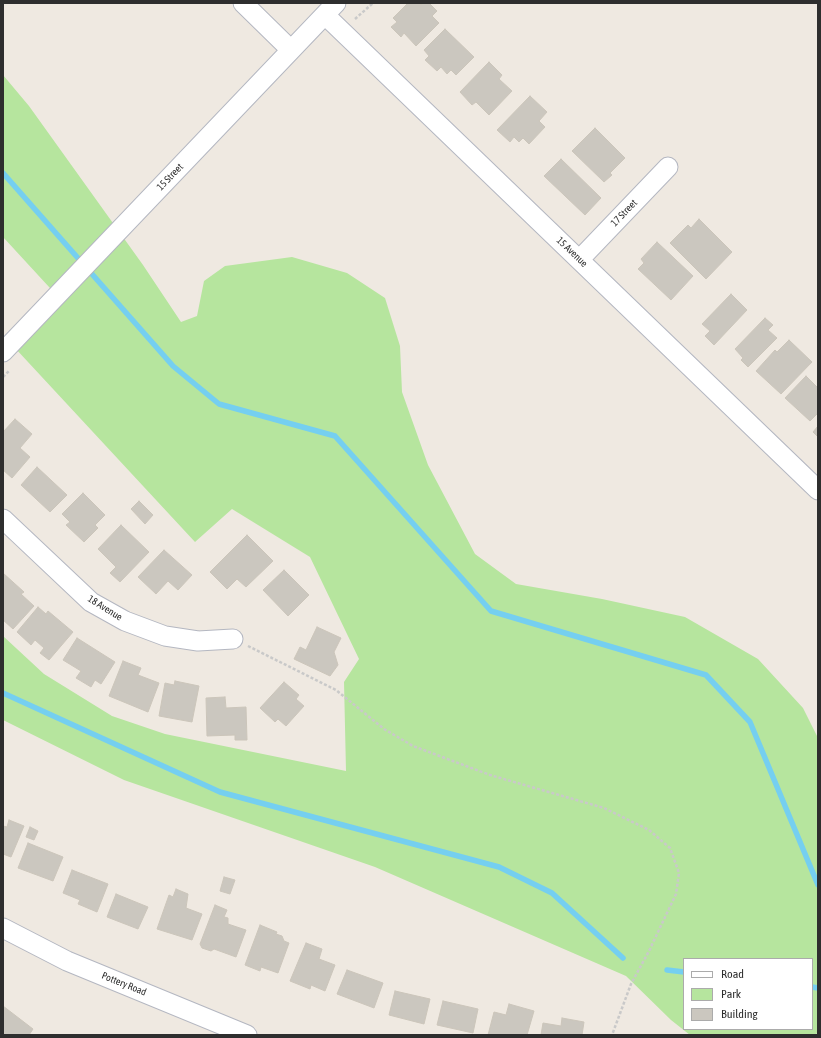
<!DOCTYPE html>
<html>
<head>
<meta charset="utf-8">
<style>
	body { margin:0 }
	#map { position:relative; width:821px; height:1038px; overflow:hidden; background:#efe9e1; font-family:"Asap Condensed",sans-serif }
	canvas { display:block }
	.frame { position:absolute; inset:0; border:4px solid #2e2e2e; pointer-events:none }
	.legend { position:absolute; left:683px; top:958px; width:130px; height:72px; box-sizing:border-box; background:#fff; border:1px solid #ababab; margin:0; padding:5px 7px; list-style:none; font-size:12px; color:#2e2e2e }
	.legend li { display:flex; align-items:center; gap:8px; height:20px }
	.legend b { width:20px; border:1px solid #ababab }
</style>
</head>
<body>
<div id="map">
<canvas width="821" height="1038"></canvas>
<div class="frame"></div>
<ul class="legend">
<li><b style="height:5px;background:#fff"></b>Road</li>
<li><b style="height:11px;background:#b6e59e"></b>Park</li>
<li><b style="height:11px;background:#cbc7bf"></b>Building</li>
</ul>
</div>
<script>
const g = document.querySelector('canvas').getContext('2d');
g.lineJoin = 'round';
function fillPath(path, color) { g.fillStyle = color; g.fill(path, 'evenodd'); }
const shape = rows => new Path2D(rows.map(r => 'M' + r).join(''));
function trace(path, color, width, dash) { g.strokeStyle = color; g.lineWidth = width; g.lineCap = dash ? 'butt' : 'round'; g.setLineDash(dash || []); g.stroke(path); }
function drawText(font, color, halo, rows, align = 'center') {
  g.font = font + ' "Asap Condensed",sans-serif'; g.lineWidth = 4; g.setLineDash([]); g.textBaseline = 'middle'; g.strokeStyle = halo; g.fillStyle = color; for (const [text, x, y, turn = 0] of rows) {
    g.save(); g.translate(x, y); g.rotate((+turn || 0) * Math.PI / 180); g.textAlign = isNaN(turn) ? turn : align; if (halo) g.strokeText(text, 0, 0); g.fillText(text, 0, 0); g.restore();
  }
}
fillPath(shape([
	[3,75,29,106,143,265,181,322,197,316,204,281,225,266,292,257,347,273,385,298,400,346,402,392,428,465,475,554,516,584,602,599,685,617,758,659,803,708,818,738,818,1033,814,1035,690,1035,671,1020,626,976,375,867,124,780,3,720,3,636,44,674,112,716,165,734,346,771,344,682,359,659,310,557,232,509,195,542,15,348,61,300,3,237],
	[684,959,812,959,812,1029,684,1029]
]), '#b6e59e');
trace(shape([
	[3,173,173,366,219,404,335,436,491,611,706,675,750,722,818,885],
	[3,693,220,792,499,867,552,893,623,958],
	[667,970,684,972],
	[812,987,818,988]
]), '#75cff0', 5.5);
const building = shape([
	[408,3,419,3,421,5,423,3,429,3,437,11,432,16,439,23,416,46,404,33,401,37,391,27,397,22,393,18,408,3],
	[445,29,474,57,456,75,451,70,447,74,441,67,437,71,425,60,429,56,424,50,445,29],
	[489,62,502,75,499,79,512,91,489,115,476,102,472,105,460,92,489,62],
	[530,96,547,112,539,121,545,127,529,144,523,138,519,142,514,137,510,142,497,130,530,96],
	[595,128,625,158,610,173,612,175,604,182,572,151,595,128],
	[561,159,601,198,585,215,544,176,561,159],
	[699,219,732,252,706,279,670,243,688,225,691,228,699,219],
	[657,242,693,276,671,300,638,269,644,263,641,259,657,242],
	[731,294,747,310,714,345,705,336,710,331,702,324,731,294],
	[765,318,773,325,768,330,777,338,748,367,741,360,743,358,735,349,765,318],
	[789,340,812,362,781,394,756,371,775,350,777,352,789,340],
	[806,376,818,388,818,413,810,421,785,398,806,376],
	[15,419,32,434,20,448,30,457,12,478,3,470,3,432,15,419],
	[818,426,818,437,813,432,818,426],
	[37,467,67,495,50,512,21,485,37,467],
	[83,493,105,515,95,525,98,528,84,542,66,525,70,522,62,514,83,493],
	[139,501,153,515,145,524,131,509,139,501],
	[121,525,149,552,120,582,110,573,116,567,98,549,121,525],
	[247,535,273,561,246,587,237,579,227,589,210,572,247,535],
	[164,550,192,575,178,590,168,581,156,594,138,577,164,550],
	[284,570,309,595,288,616,263,590,284,570],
	[3,573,24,592,21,594,34,606,13,629,3,620,3,573],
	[38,607,46,614,48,611,73,632,49,660,40,653,44,648,35,640,31,645,17,632,38,607],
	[317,627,341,638,334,652,338,665,330,676,294,659,300,647,306,650,317,627],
	[77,638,115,662,101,684,95,680,91,687,76,678,81,671,63,660,77,638],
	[123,661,141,668,138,675,159,683,148,712,109,696,123,661],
	[175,681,199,686,192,722,159,716,165,683,174,685,175,681],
	[284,682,299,695,296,699,304,706,286,726,278,719,275,722,260,708,284,682],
	[225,697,226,708,246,707,247,740,235,740,235,735,207,736,206,698,225,697],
	[9,820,24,826,11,857,3,854,3,826,7,827,9,820],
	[30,827,38,831,34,840,26,837,30,827],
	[28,843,63,857,53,881,18,868,28,843],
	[72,870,108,884,97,912,78,904,80,900,63,893,72,870],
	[224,877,235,880,230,894,220,891,224,877],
	[176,889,188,894,186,908,202,914,192,940,157,929,169,895,173,897,176,889],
	[116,894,148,907,138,929,107,917,116,894],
	[215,905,227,910,224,917,228,918,228,924,246,930,236,957,214,949,211,951,202,948,200,944,215,905],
	[260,925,277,932,276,934,282,936,284,941,289,943,278,973,261,967,260,971,245,965,260,925],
	[306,943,322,949,319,959,335,965,325,991,311,985,310,989,290,981,306,943],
	[347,970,383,983,374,1008,337,994,347,970],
	[395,991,430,999,424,1024,389,1015,395,991],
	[443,1001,478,1009,473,1033,437,1025,443,1001],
	[509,1004,534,1011,527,1035,488,1035,494,1012,506,1015,509,1004],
	[3,1006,33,1029,29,1035,3,1035,3,1006],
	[562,1018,584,1022,582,1035,541,1035,543,1023,561,1026,562,1018]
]);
fillPath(building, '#cbc7bf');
trace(building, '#cbc5ba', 1);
const minor = shape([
	[243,3,291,50],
	[325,15,818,490],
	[580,259,668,167],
	[3,352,336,3],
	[3,519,91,602,125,621,165,636,198,641,233,639],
	[3,928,67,961,247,1035]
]);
trace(minor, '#b4b7c1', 21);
trace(shape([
	[355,19,373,3],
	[3,377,10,370],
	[248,646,336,690,384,729,413,746,490,775,604,808,649,830,670,848,679,873,676,894,649,951,631,984,612,1035]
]), '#c9c9c9', 2.5, [3, 2]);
trace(minor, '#fff', 19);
drawText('10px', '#2e2e2e', '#fff', [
	["15 Street",170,177,-46],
	["17 Street",624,213,-46],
	["15 Avenue",572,252,44],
	["18 Avenue",105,608,32],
	["Pottery Road",124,984,22]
]);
</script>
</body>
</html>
